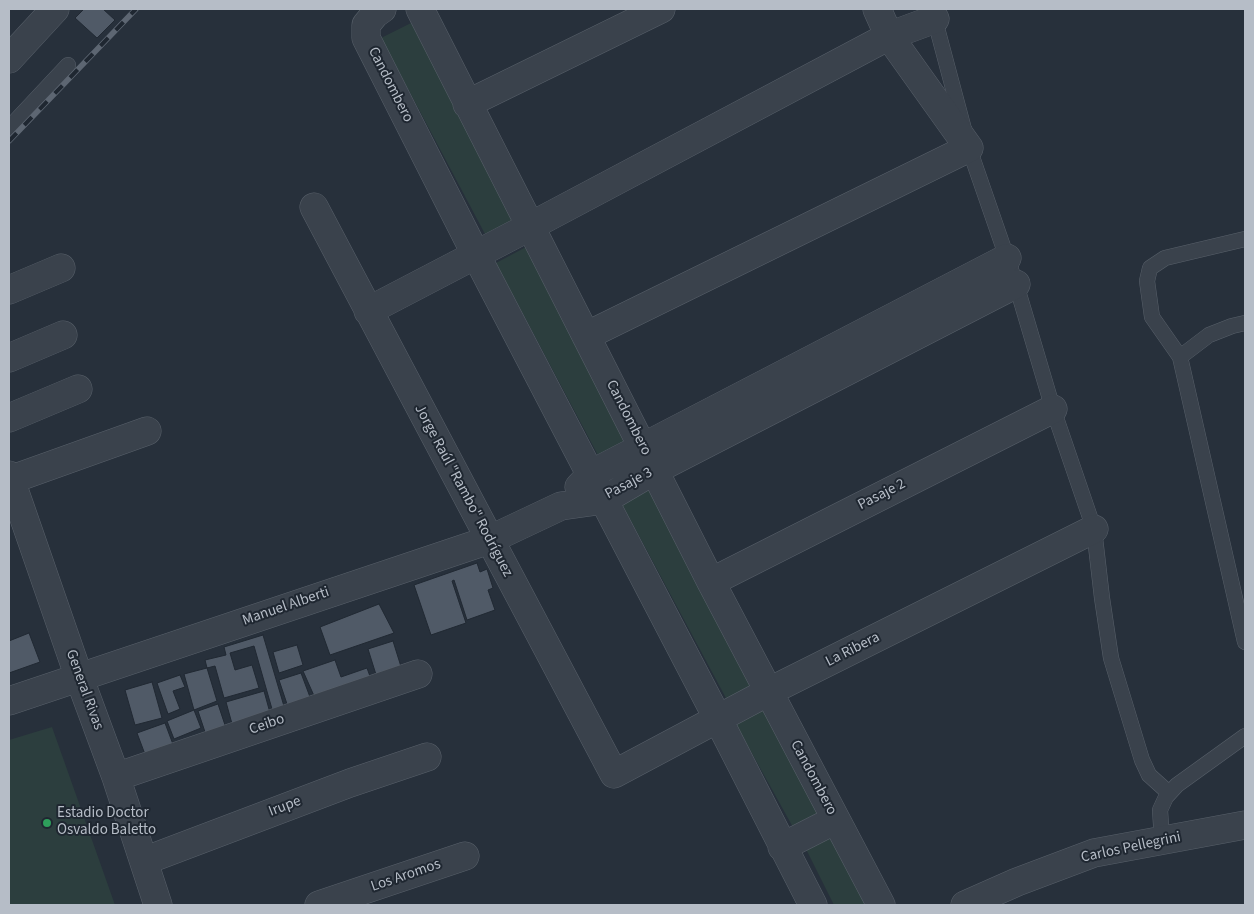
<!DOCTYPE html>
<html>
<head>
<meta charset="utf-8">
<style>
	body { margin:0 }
	#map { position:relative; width:1254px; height:914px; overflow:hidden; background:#27303b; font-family:"Source Sans 3",sans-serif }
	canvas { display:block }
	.frame { position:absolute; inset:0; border:10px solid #b6bdc7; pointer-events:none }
</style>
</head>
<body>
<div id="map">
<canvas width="1254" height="914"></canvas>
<div class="frame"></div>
</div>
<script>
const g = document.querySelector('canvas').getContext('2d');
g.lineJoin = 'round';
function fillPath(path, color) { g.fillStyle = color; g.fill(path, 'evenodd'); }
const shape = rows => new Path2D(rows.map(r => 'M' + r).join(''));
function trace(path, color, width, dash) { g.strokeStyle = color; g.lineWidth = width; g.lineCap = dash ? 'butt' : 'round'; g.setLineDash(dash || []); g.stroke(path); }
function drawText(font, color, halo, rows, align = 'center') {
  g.font = font + ' "Source Sans 3",sans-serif'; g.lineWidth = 4; g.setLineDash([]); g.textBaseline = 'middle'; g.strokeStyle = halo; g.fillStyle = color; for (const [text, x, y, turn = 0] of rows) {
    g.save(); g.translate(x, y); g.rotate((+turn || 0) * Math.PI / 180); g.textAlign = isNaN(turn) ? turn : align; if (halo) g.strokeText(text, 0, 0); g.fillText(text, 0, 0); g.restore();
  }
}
fillPath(shape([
	[411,23,515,219,485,234,381,38],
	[526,247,630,443,600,459,496,263],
	[653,488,757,684,727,700,622,504],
	[764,705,824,812,794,829,734,721],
	[52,727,115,905,9,905,9,740],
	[833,829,871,905,834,905,804,845]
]), '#2c3e3e');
const building = shape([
	[84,9,103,9,115,20,97,38,75,18,84,9],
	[477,563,480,572,487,569,493,588,488,590,495,610,467,620,454,580,452,581,466,623,431,635,414,585,477,563],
	[379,604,394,633,330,655,320,627,379,604],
	[29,633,40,662,9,673,9,641,29,633],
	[263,635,286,713,274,716,254,646,230,653,235,670,252,665,259,688,224,698,215,666,207,668,205,660,226,655,224,647,263,635],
	[393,641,403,673,378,681,368,649,393,641],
	[297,645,303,665,279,673,273,652,297,645],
	[335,660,341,677,367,668,371,679,315,698,303,671,335,660],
	[207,668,217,701,194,710,184,674,207,668],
	[301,673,313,705,290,713,279,680,301,673],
	[180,675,185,687,173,691,180,709,168,714,157,683,180,675],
	[152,682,162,718,135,725,125,690,152,682],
	[264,691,272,720,234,731,226,702,264,691],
	[218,704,227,731,207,738,198,711,218,704],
	[194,710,201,728,174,739,167,721,194,710],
	[165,723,177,755,149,765,137,733,165,723]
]);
fillPath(building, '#505a67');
trace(building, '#212933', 1);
const service = shape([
	[933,13,969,148,1016,284,1053,409,1094,529,1102,598,1111,658,1142,760,1149,775,1169,793],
	[9,128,68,65],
	[1245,239,1165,258,1150,268,1147,281,1152,317,1180,357,1245,642],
	[1180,357,1209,335,1232,326,1245,323],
	[1162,840,1160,810,1166,797,1177,785,1245,736]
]);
const minor = shape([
	[382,9,375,14,366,25,366,38,476,255,718,719,813,905],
	[420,9,711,582,881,905],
	[9,59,55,9],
	[467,104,661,9],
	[314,207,614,774,768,692,1094,529],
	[9,290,61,268],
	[368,311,529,227,889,36,935,19],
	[586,336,969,148,889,36,877,9],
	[9,358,63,335],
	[9,418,78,389],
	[9,475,79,677,116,777,158,905],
	[10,480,147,431],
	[579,487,591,474,1007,258],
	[711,582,1053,409],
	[9,701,489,540,561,506,604,500,655,470,1016,284],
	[116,777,418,674],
	[782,847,835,820],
	[144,861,350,783,427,757],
	[319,905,465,856],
	[965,905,1017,882,1094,853,1245,825]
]);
trace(service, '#58606a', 16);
trace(minor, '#58606a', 29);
trace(service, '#3a424c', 15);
trace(minor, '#3a424c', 28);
const rail = shape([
	[9,141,136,9]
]);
trace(rail, '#5d6672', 5.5);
trace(rail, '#1f2731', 4, [11]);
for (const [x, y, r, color] of [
	[47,823,5,"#2e9e5b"]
]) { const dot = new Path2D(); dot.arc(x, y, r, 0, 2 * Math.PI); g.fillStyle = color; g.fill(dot); trace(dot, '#1f2731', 2); }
drawText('15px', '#b6bdc7', '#1f2731', [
	["Candombero",390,85,63],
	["Candombero",628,418,63],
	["Pasaje 3",629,484,-28],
	["Jorge Raúl \"Rambo\" Rodríguez",463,491,62],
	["Pasaje 2",882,495,-27],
	["Manuel Alberti",286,607,-19],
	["La Ribera",853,650,-27],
	["General Rivas",84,690,70],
	["Ceibo",267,725,-19],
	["Candombero",813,778,62],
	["Irupe",285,807,-21],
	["Carlos Pellegrini",1131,848,-12],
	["Los Aromos",406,876,-19]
]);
drawText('15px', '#b6bdc7', '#1f2731', [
	["Estadio Doctor",57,814],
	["Osvaldo Baletto",57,831]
], 'left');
</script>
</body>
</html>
